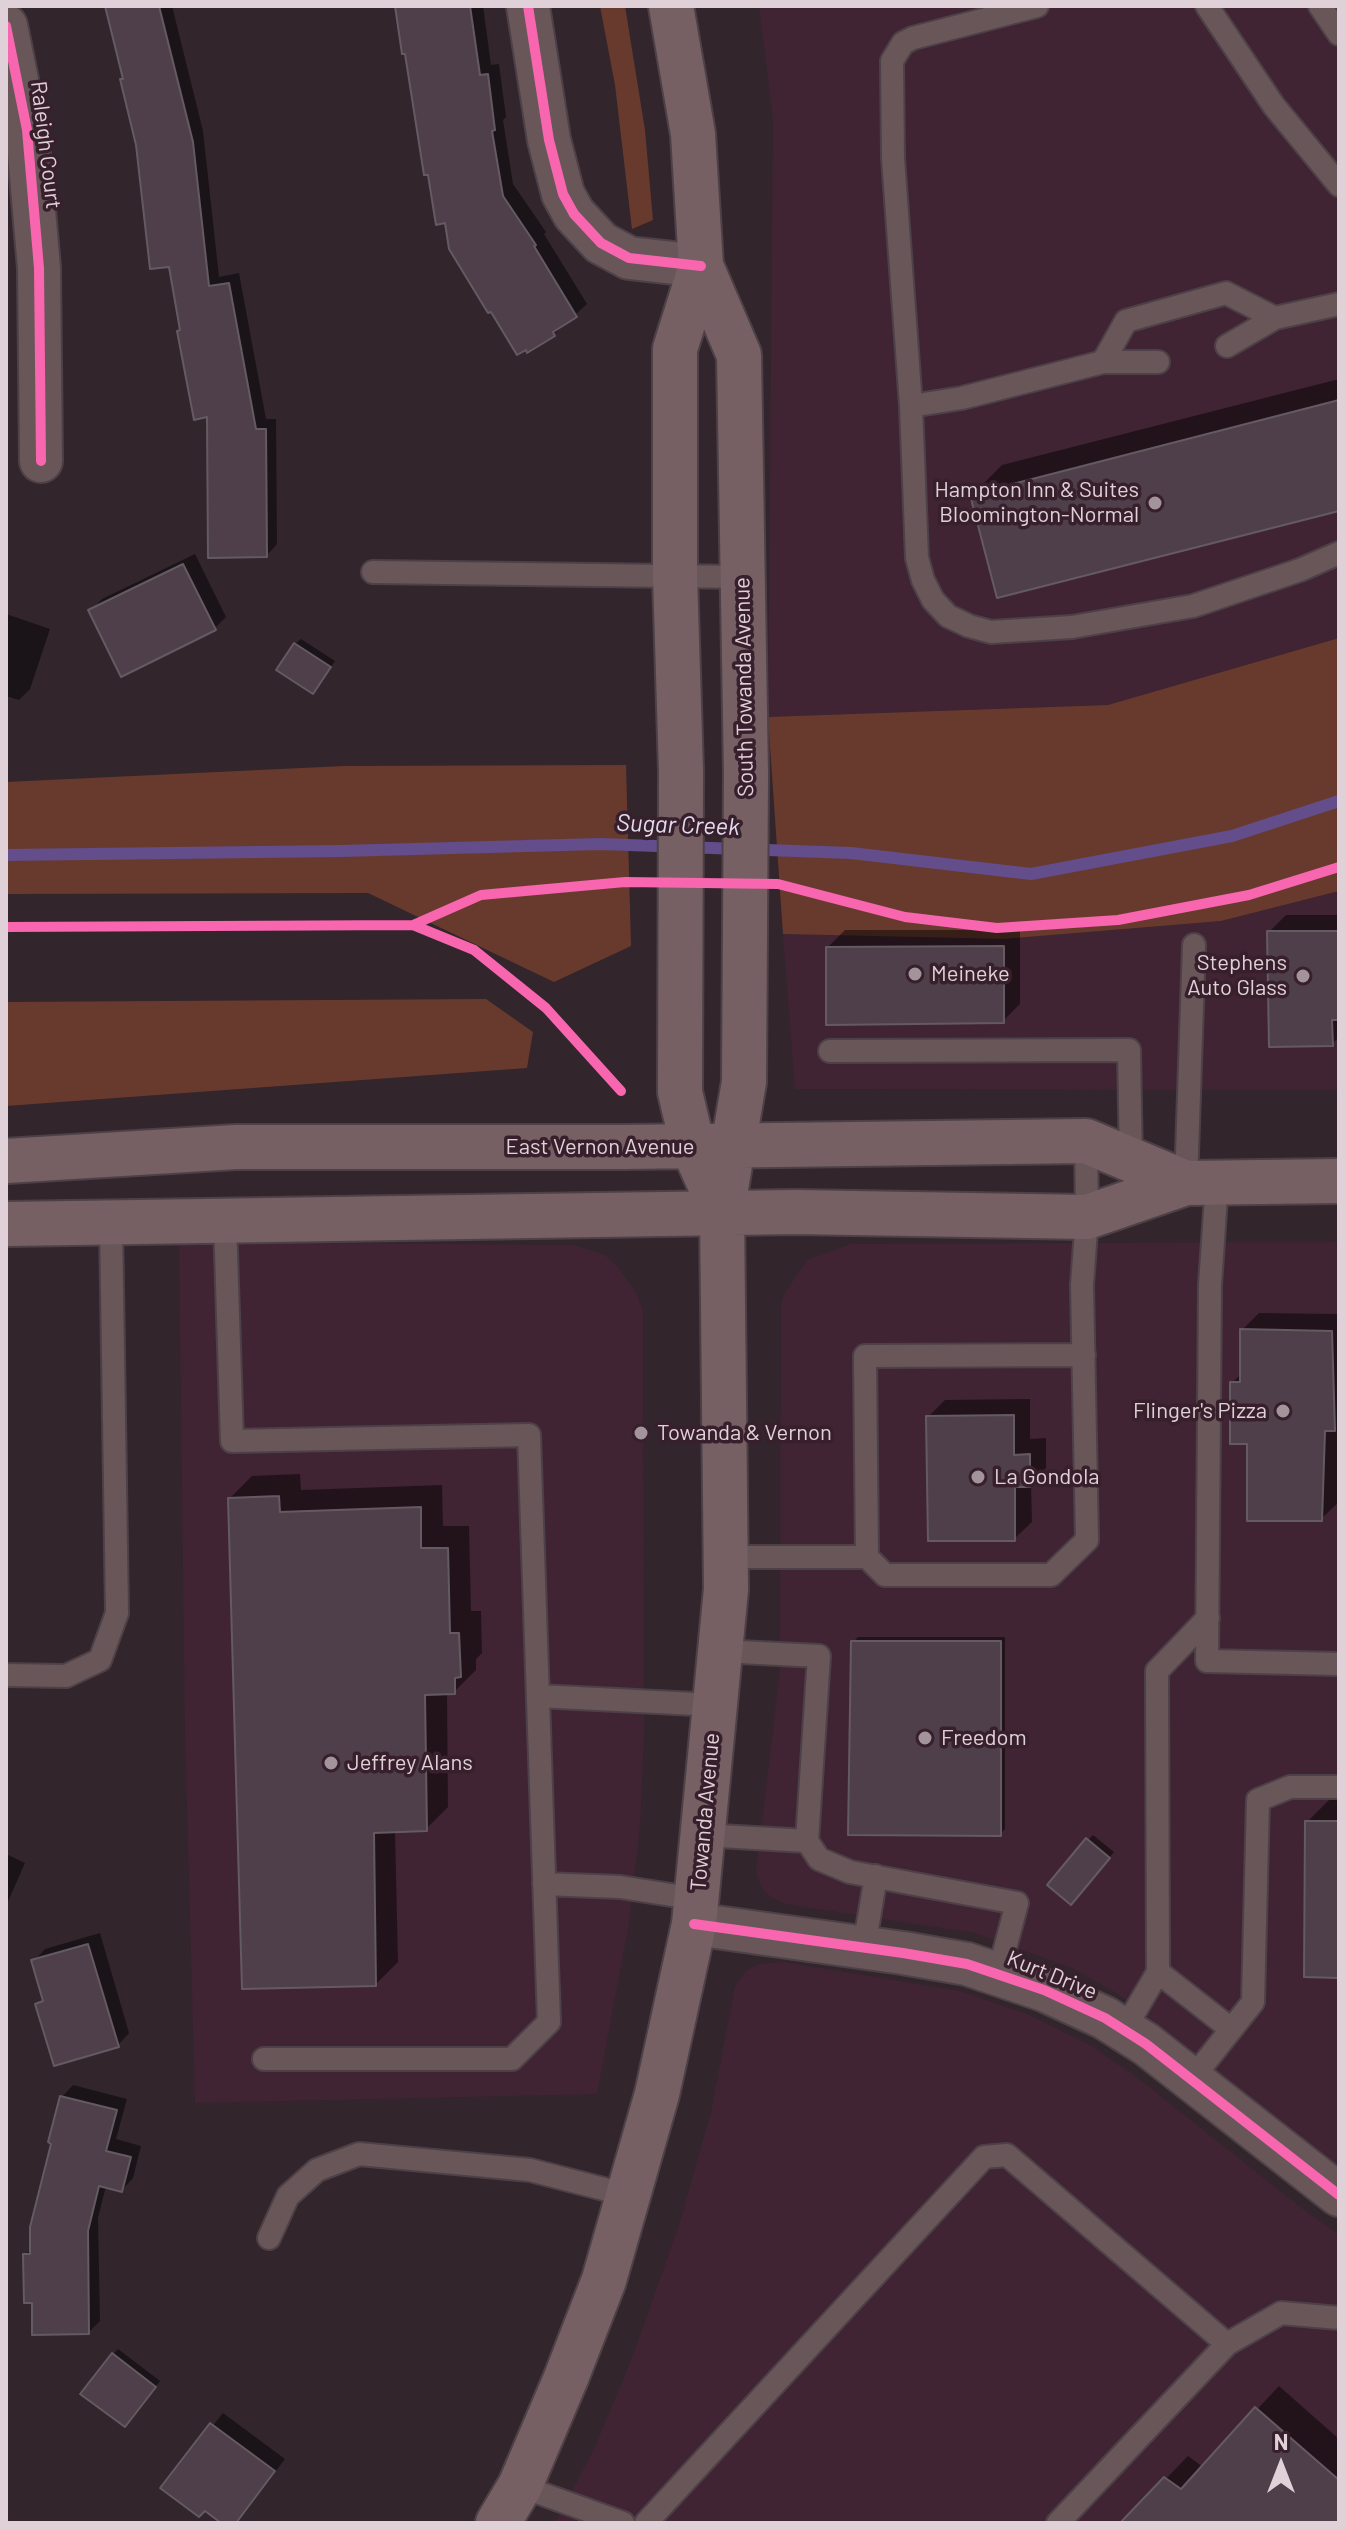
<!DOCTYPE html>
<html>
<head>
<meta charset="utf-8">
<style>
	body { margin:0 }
	#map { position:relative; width:1345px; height:2529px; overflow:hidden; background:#32252c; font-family:Barlow,sans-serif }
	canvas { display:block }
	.frame { position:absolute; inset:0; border:8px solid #e0d0d7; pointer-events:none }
	.north { position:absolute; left:1241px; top:2425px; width:80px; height:80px; -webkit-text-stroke:6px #37202c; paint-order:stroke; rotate:0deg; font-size:22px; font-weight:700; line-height:32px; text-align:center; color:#e0d0d7 }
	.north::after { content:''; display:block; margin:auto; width:28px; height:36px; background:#e0d0d7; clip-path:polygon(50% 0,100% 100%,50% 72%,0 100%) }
</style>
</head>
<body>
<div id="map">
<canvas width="1345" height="2529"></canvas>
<div class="frame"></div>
<div class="north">N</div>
</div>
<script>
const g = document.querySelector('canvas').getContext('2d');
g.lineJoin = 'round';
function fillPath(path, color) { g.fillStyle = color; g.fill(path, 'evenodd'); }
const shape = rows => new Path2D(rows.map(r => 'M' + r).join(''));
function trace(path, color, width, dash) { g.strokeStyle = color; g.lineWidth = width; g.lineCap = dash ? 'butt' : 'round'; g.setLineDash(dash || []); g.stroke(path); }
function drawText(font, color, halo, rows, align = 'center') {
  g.font = font + ' Barlow,sans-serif'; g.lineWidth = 7; g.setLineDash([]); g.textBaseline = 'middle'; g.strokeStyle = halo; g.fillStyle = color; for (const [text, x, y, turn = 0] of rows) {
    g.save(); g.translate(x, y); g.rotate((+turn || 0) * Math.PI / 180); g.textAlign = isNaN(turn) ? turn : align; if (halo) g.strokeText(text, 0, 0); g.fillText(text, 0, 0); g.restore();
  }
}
fillPath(shape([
	[759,6,1339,6,1339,638,1108,705,768,717,773,119],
	[1339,891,1339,1090,795,1089,783,934,1003,939,1221,921],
	[179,1242,573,1245,605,1255,618,1267,636,1292,643,1311,644,1737,640,1826,629,1924,597,2094,195,2103,185,1732],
	[1339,1242,1339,2166,1118,1994,1072,1968,975,1933,786,1904,771,1897,763,1890,756,1872,780,1670,781,1305,785,1293,807,1260,851,1244],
	[783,1962,960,1991,1027,2014,1090,2045,1139,2079,1299,2206,1339,2235,1339,2523,555,2523,595,2447,634,2353,680,2222,711,2112,735,1986,746,1971,759,1964]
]), '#402433');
fillPath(shape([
	[600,6,625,6,645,130,653,220,632,229,615,85],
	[1339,638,1339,891,1221,921,1003,939,783,934,768,717,1108,705],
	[626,765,631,946,554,982,368,893,6,894,6,782,344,766],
	[486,999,533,1032,527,1068,6,1106,6,1002]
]), '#683a2d');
fillPath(shape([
	[109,6,172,6,203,131,219,277,239,273,266,419,276,419,277,544,267,555,209,415,182,329,170,265,122,80,125,77],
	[397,6,483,6,491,65,499,64,506,117,503,120,513,184,546,232,544,234,587,304,554,334,528,350],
	[1339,379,1339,509,972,495,1002,465],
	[195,554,226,617,214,629,91,610,102,599],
	[6,614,50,629,30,689,19,700,6,696],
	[301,639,335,661,318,686,295,644],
	[1286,915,1339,915,1339,1037,1332,1044,1269,932],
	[845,930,1020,930,1020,1004,1003,1021,828,947],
	[1259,1313,1339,1314,1339,1502,1321,1519,1249,1442,1232,1383,1242,1373,1242,1330],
	[1030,1399,1030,1439,1046,1438,1046,1468,1031,1482,1032,1522,1014,1539,928,1417,945,1400],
	[300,1474,301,1490,442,1485,443,1526,469,1526,471,1611,481,1611,482,1653,476,1659,476,1670,454,1692,447,1692,448,1807,426,1829,395,1830,398,1962,376,1984,230,1498,252,1476],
	[858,1637,1005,1637,1005,1829,1000,1834,853,1642],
	[1329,1800,1339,1800,1339,1976,1307,1822],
	[1093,1835,1114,1852,1076,1898,1088,1840],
	[6,1854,25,1863,6,1906],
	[100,1933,129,2033,118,2045,38,2004,44,1998,34,1961,45,1949],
	[73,2085,127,2099,116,2139,141,2146,133,2178,122,2190,106,2186,98,2218,100,2321,89,2332,34,2301,25,2255,32,2248,62,2097],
	[118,2349,160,2381,130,2420,113,2354],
	[1279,2386,1339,2439,1339,2523,1123,2523,1188,2456,1203,2467],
	[223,2413,285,2459,235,2523,225,2523,205,2508,163,2488]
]), '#0007');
trace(shape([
	[6,855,341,851,600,844,851,853,1031,874,1232,836,1339,801]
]), '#634d8a', 12);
const building = shape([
	[105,6,159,6,193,142,209,286,229,283,256,429,266,429,267,557,208,558,207,417,194,420,177,331,180,330,169,267,150,269,136,145,120,79,123,79,105,6],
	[395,6,470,6,480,75,488,74,495,130,492,131,503,196,536,245,534,246,577,317,553,332,555,336,527,353,526,350,517,355,491,312,488,313,449,249,445,223,436,225,428,175,424,175,405,54,402,54,395,6],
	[1339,400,1339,511,997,598,970,495,1339,400],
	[183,564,216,630,121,677,88,610,183,564],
	[294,643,331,667,313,694,276,670,294,643],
	[1267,931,1339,931,1339,1020,1332,1020,1333,1046,1269,1047,1267,931],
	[1004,946,1004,1023,826,1025,826,947,1004,946],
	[1240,1329,1332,1331,1335,1431,1325,1431,1322,1521,1247,1521,1247,1444,1230,1444,1230,1382,1240,1382,1240,1329],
	[1014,1415,1014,1455,1030,1454,1030,1487,1015,1487,1015,1541,928,1541,926,1416,1014,1415],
	[279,1496,280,1512,421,1507,421,1548,448,1548,450,1633,459,1633,461,1677,455,1678,455,1694,425,1695,427,1831,374,1833,376,1986,242,1989,228,1498,279,1496],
	[851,1641,1001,1641,1001,1836,848,1835,851,1641],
	[1305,1821,1339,1821,1339,1978,1304,1977,1305,1821],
	[1086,1838,1110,1858,1071,1905,1047,1885,1086,1838],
	[88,1944,119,2047,54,2066,35,2004,43,2001,31,1960,88,1944],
	[60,2096,117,2110,106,2151,131,2157,122,2192,99,2186,88,2231,89,2334,32,2335,32,2303,24,2303,23,2254,30,2254,30,2227,51,2144,48,2142,60,2096],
	[112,2353,156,2387,125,2427,80,2394,112,2353],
	[1255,2407,1339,2480,1339,2523,1120,2523,1164,2477,1181,2489,1255,2407],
	[210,2423,275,2471,236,2523,221,2523,205,2511,199,2517,160,2488,210,2423]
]);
fillPath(building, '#4e3f4b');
trace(building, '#645a62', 2);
const lane = shape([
	[1037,6,913,38,903,43,892,61,893,158,911,406,917,558,923,580,933,600,948,616,969,626,991,632,1072,627,1193,606,1300,570,1339,553],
	[1207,6,1274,106,1339,185],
	[1320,6,1339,34],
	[1227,346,1275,318,1339,304],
	[1103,362,1158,362],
	[911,406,962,398,1103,362,1126,321,1226,293,1275,318],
	[373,572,743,577],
	[830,1051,1129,1050,1131,1164],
	[1217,1182,1210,1285,1207,1661,1339,1664],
	[1186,1183,1194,945],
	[225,1220,232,1441,529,1435,549,2022,512,2059,264,2059],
	[726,1557,867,1557,885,1575,1051,1575,1087,1540,1082,1285,1087,1217,1086,1141],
	[867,1557,865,1356,1084,1355],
	[6,1675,66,1676,100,1660,117,1613,111,1223],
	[538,1696,715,1705],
	[702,1835,807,1841,819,1656,720,1651],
	[807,1841,819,1859,850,1872,1017,1903,998,1975],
	[544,1884,620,1887,697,1899],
	[864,1947,876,1876],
	[1158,1972,1231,2029],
	[1124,2030,1158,1972,1157,1671,1208,1618],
	[1191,2080,1253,2002,1258,1800,1290,1787,1339,1787],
	[269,2238,288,2196,317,2170,359,2154,530,2170,627,2195],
	[520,2486,623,2523],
	[646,2523,984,2157,1007,2155,1227,2344],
	[1058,2523,1227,2344,1281,2313,1339,2318]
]);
const street = shape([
	[528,6,549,140,563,194,574,214,601,243,629,258,701,266],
	[6,26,27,130,39,268,41,461],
	[694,1924,903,1953,967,1964,1044,1990,1105,2018,1146,2044,1339,2195]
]);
const secondary = shape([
	[671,6,693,134,701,266,675,349,675,576,681,771,680,1092,693,1147,722,1212],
	[6,1161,236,1147,623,1147,1086,1141,1186,1183],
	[6,1224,795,1212,1087,1217,1186,1183,1339,1181],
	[498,2523,520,2486,566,2378,604,2280,657,2094,694,1924,726,1589,722,1212,744,1082,746,774,739,355,701,266]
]);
trace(lane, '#4d4147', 26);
trace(street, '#4d4147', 46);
trace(secondary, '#4d4147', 48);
trace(lane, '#685659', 22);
trace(street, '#685659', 42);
trace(secondary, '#766064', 44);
trace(shape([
	[528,6,549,140,563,194,574,214,601,243,629,258,701,266],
	[6,26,27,130,39,268,41,461],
	[413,925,474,950,546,1008,621,1091],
	[6,927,413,925,481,895,625,882,778,884,905,917,997,928,1118,920,1249,895,1339,867],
	[694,1924,903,1953,967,1964,1044,1990,1105,2018,1146,2044,1339,2195]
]), '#f766af', 10);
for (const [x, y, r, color] of [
	[1155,503,8,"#a3949b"],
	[915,974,8,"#a3949b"],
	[1303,976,8,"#a3949b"],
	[1283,1411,8,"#a3949b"],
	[641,1433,8,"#a3949b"],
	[978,1477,8,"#a3949b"],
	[925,1738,8,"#a3949b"],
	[331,1763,8,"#a3949b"]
]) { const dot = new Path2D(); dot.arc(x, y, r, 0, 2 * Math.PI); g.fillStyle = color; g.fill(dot); trace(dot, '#37202c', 3); }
drawText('22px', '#e0d0d7', '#37202c', [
	["Raleigh Court",46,145,83],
	["South Towanda Avenue",744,687,-91],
	["East Vernon Avenue",600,1147],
	["Towanda Avenue",705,1812,-85],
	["Kurt Drive",1052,1975,22]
]);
drawText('22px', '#e0d0d7', '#37202c', [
	["Hampton Inn & Suites",1139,490,"right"],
	["Bloomington-Normal",1139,515,"right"],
	["Stephens",1287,963,"right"],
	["Auto Glass",1287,988,"right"],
	["Meineke",931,974],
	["Flinger's Pizza",1267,1411,"right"],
	["Towanda & Vernon",657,1433],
	["La Gondola",994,1477],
	["Freedom",941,1738],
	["Jeffrey Alans",347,1763]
], 'left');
drawText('italic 24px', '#e1dcef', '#37202c', [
	["Sugar Creek",678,825,2]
]);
</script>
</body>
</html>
